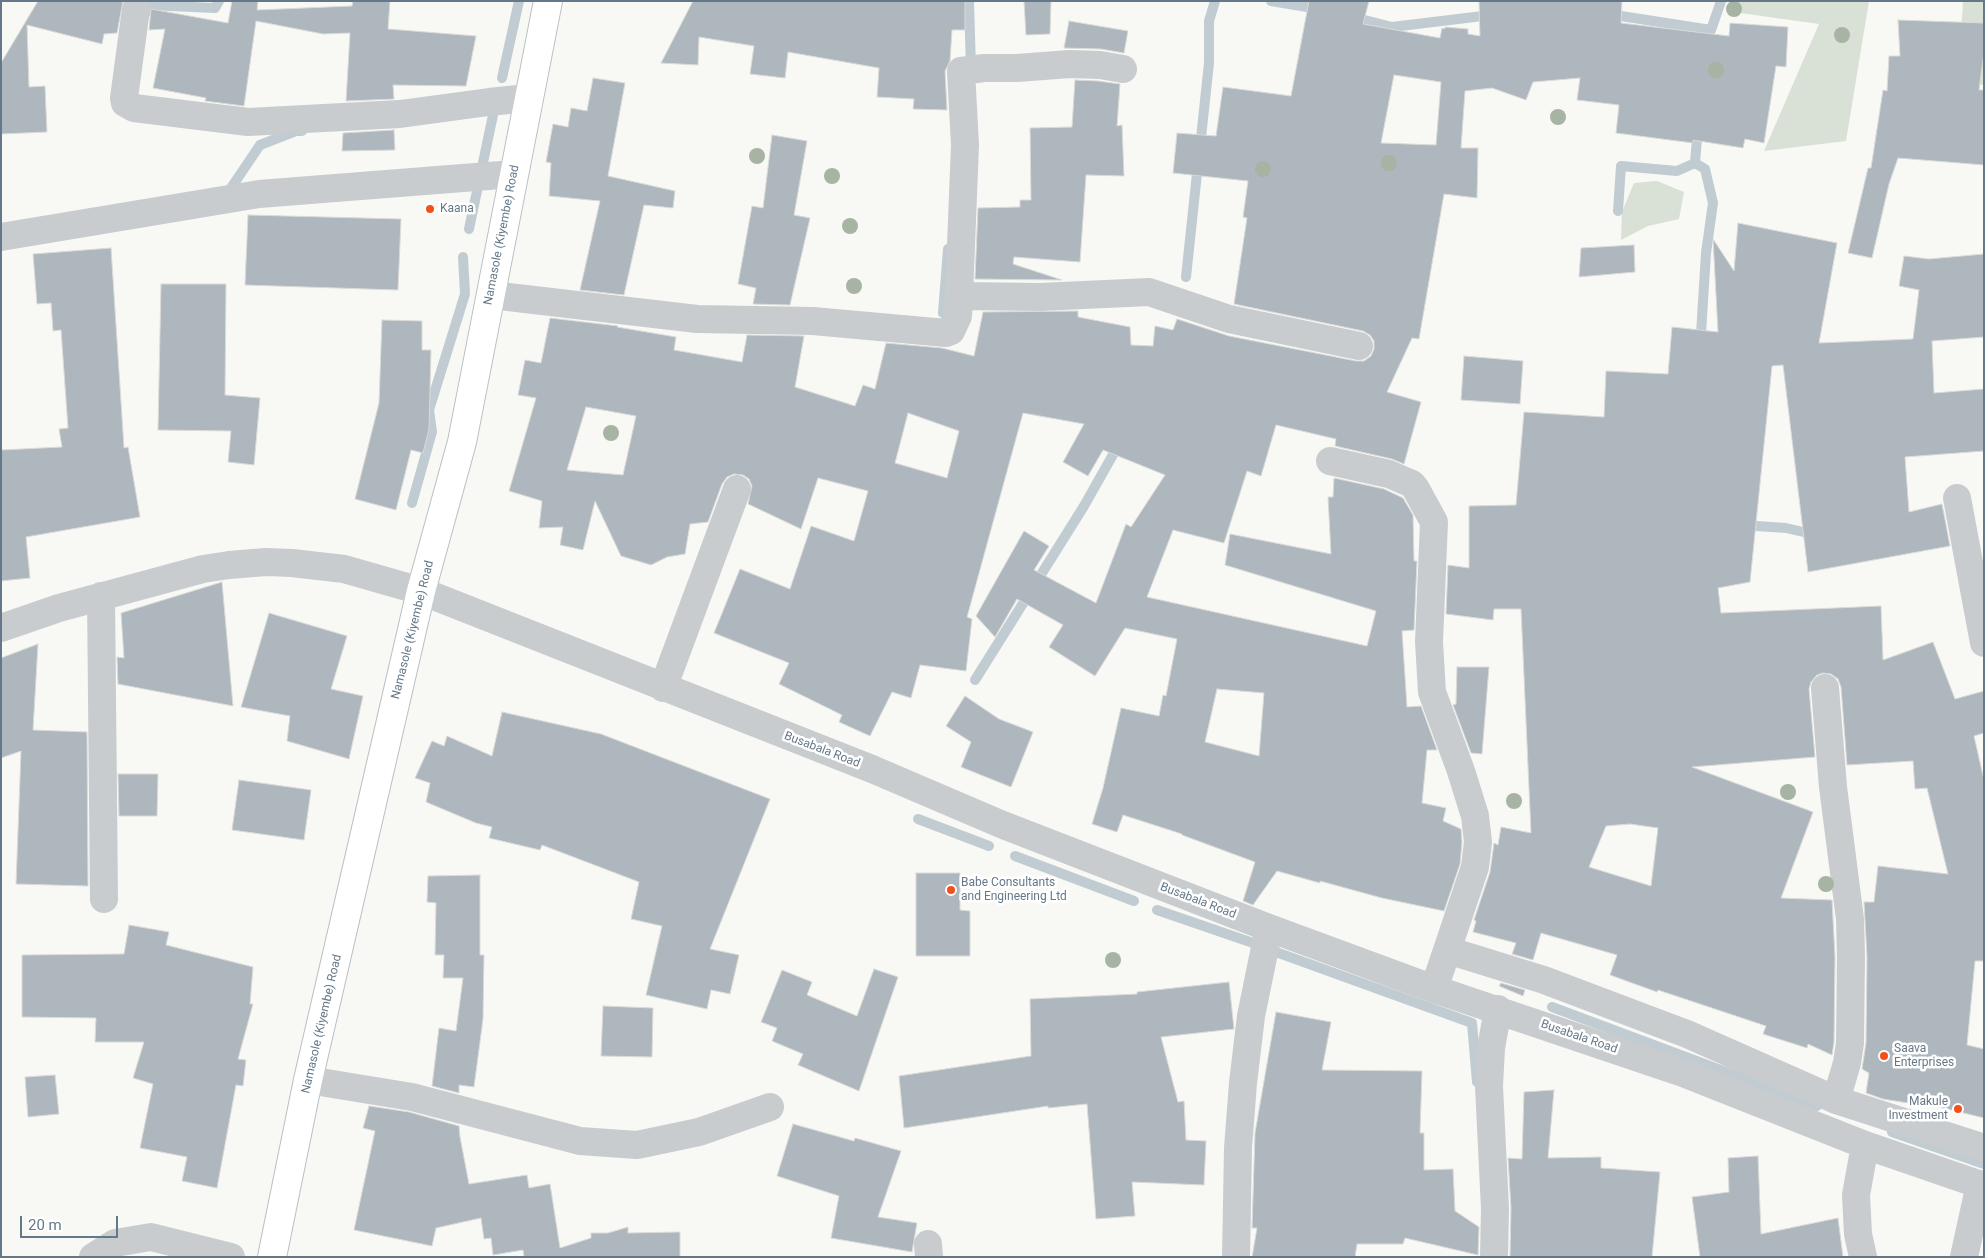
<!DOCTYPE html>
<html>
<head>
<meta charset="utf-8">
<style>
	body { margin:0 }
	#map { position:relative; width:1985px; height:1258px; overflow:hidden; background:#f8f8f5; font-family:Roboto,sans-serif }
	canvas { display:block }
	.frame { position:absolute; inset:0; border:2px solid #647889; pointer-events:none }
	.scale { position:absolute; left:20px; top:1216px; width:98px; height:22px; box-sizing:border-box; border:2px solid #647889; border-top:0; padding-left:6px; font-size:15px; line-height:18px; white-space:nowrap; color:#647889; -webkit-text-stroke:4px #fff; paint-order:stroke }
</style>
</head>
<body>
<div id="map">
<canvas width="1985" height="1258"></canvas>
<div class="frame"></div>
<div class="scale">20 m</div>
</div>
<script>
const g = document.querySelector('canvas').getContext('2d');
g.lineJoin = 'round';
function fillPath(path, color) { g.fillStyle = color; g.fill(path, 'evenodd'); }
const shape = rows => new Path2D(rows.map(r => 'M' + r).join(''));
function trace(path, color, width, dash) { g.strokeStyle = color; g.lineWidth = width; g.lineCap = dash ? 'butt' : 'round'; g.setLineDash(dash || []); g.stroke(path); }
function drawText(font, color, halo, rows, align = 'center') {
  g.font = font + ' Roboto,sans-serif'; g.lineWidth = 5; g.setLineDash([]); g.textBaseline = 'middle'; g.strokeStyle = halo; g.fillStyle = color; for (const [text, x, y, turn = 0] of rows) {
    g.save(); g.translate(x, y); g.rotate((+turn || 0) * Math.PI / 180); g.textAlign = isNaN(turn) ? turn : align; if (halo) g.strokeText(text, 0, 0); g.fillText(text, 0, 0); g.restore();
  }
}
fillPath(shape([
	[1730,1,1869,1,1846,141,1764,151,1819,24,1733,12],
	[1963,1,1984,1,1984,85,1958,84],
	[1657,181,1684,192,1679,219,1648,226,1621,240,1622,212,1634,183]
]), '#d9e1d6');
trace(shape([
	[969,1,971,69],
	[1271,1,1319,9],
	[1608,14,1711,30,1721,1],
	[145,15,147,5,215,8,219,1],
	[1353,17,1392,27,1491,15],
	[502,78,519,1],
	[1200,147,1209,63,1209,21,1215,1],
	[1695,163,1705,169,1713,203,1706,253,1701,334,1697,342],
	[231,188,260,145,296,131,302,131],
	[1618,211,1621,166,1677,171,1695,163,1698,127],
	[469,229,493,115],
	[1186,277,1198,164],
	[943,313,948,249],
	[412,503,432,432,429,410,465,294,463,257],
	[1742,525,1786,528,1812,534,1816,533],
	[975,680,1084,506,1119,444],
	[918,819,989,846],
	[1015,856,1134,901],
	[1157,910,1256,944],
	[1276,952,1472,1023,1477,1082],
	[1552,1007,1817,1106],
	[1892,1132,1984,1164]
]), '#c1ccd2', 10);
const building = shape([
	[38,1,123,1,117,33,104,34,102,44,27,25,29,87,45,86,47,132,1,134,1,63,38,1],
	[232,1,258,1,257,10,352,6,353,1,390,1,388,29,476,36,466,86,393,85,394,99,346,101,350,33,323,34,256,21,244,106,205,101,206,98,153,88,165,29,149,30,151,9,228,23,232,1],
	[693,1,965,1,965,30,952,30,950,61,945,71,947,110,913,109,914,99,877,97,879,68,788,52,785,78,750,74,754,46,699,37,698,65,661,63,693,1],
	[1024,1,1051,1,1050,34,1026,35,1024,1],
	[1309,1,1369,1,1363,24,1440,38,1442,28,1445,29,1445,27,1468,29,1468,34,1480,36,1479,1,1622,1,1621,23,1729,36,1730,23,1788,27,1786,67,1776,66,1764,143,1745,139,1743,148,1693,140,1693,143,1616,133,1619,105,1577,100,1580,78,1533,82,1526,100,1492,88,1465,91,1461,148,1478,148,1477,198,1444,194,1419,339,1412,338,1387,392,1421,402,1404,464,1392,459,1335,446,1336,439,1276,425,1261,476,1247,471,1224,543,1173,530,1147,597,1367,646,1376,611,1225,565,1230,534,1331,554,1328,497,1333,497,1334,478,1384,489,1403,498,1413,515,1414,561,1417,561,1414,630,1402,631,1407,707,1421,706,1437,750,1427,750,1422,803,1446,808,1443,821,1461,829,1462,842,1460,864,1444,911,1382,898,1320,881,1320,883,1277,871,1253,905,1243,901,1255,862,1182,835,1182,834,1123,815,1117,832,1092,824,1103,788,1121,708,1159,716,1163,695,1166,696,1177,639,1125,628,1095,676,1049,647,1063,625,1017,599,995,637,976,616,1024,531,1049,546,1034,570,1096,603,1126,524,1131,527,1165,475,1103,450,1088,476,1063,462,1084,424,1023,413,967,617,972,619,966,671,920,665,911,698,892,692,870,736,839,722,842,715,779,684,789,663,714,633,740,569,790,589,811,526,854,541,868,491,818,478,801,529,748,504,752,486,749,479,743,475,734,474,727,477,722,484,708,522,690,524,685,554,667,557,651,565,621,556,595,501,583,550,560,545,563,527,539,528,542,501,509,491,536,398,518,395,525,360,541,363,550,318,618,326,617,327,676,337,674,350,742,362,747,335,804,336,795,387,855,406,863,385,875,389,886,343,942,348,974,356,983,312,1078,311,1078,317,1130,327,1131,345,1153,346,1155,326,1173,330,1177,319,1229,336,1356,361,1364,361,1371,356,1374,349,1374,341,1370,335,1363,331,1234,304,1247,218,1243,217,1248,181,1173,173,1177,133,1216,136,1223,87,1291,96,1309,1],
	[1394,75,1441,82,1436,145,1381,143,1394,75],
	[586,407,636,416,623,475,567,470,586,407],
	[908,413,959,431,947,478,895,463,908,413],
	[1217,689,1264,693,1259,756,1205,742,1217,689],
	[1898,20,1984,23,1984,52,1979,90,1984,90,1984,165,1898,158,1889,184,1872,258,1848,253,1868,168,1871,168,1883,90,1887,91,1889,56,1900,56,1898,20],
	[1069,21,1128,31,1124,53,1101,49,1064,48,1069,21],
	[593,78,625,83,608,176,675,191,673,208,644,205,624,295,580,290,600,201,549,196,551,163,546,162,553,124,568,127,571,108,587,111,593,78],
	[1075,80,1098,81,1120,84,1117,126,1122,125,1124,176,1086,175,1080,262,1014,257,1013,264,1062,280,975,279,978,208,1020,207,1020,200,1031,200,1030,128,1072,127,1075,80],
	[394,130,395,150,342,151,343,133,394,130],
	[772,135,807,141,794,215,810,218,790,305,753,304,756,288,738,284,752,206,763,208,772,135],
	[248,215,401,219,398,290,245,285,248,215],
	[1738,223,1837,243,1819,343,1913,339,1919,290,1899,286,1904,256,1929,259,1984,254,1984,337,1932,341,1934,393,1984,389,1984,451,1905,457,1909,512,1942,504,1950,546,1808,572,1783,365,1772,366,1750,582,1718,588,1721,613,1881,606,1883,660,1933,642,1955,699,1984,691,1984,733,1974,736,1984,780,1984,961,1975,961,1967,1045,1984,1049,1984,1118,1915,1101,1914,1104,1883,1099,1866,1093,1869,1073,1862,1069,1866,1043,1867,957,1864,902,1874,902,1878,866,1948,874,1927,788,1915,789,1913,761,1847,765,1841,687,1838,679,1831,674,1823,673,1817,675,1811,682,1809,689,1815,757,1692,767,1813,812,1781,898,1832,900,1835,957,1834,1042,1832,1055,1808,1044,1807,1048,1763,1034,1766,1026,1658,990,1657,992,1610,975,1617,955,1541,933,1533,960,1512,954,1516,943,1473,932,1476,921,1474,920,1490,872,1494,843,1498,845,1501,827,1531,833,1521,609,1494,609,1493,620,1446,614,1448,565,1469,568,1469,506,1516,505,1524,412,1604,417,1606,371,1668,374,1672,327,1718,332,1713,239,1734,271,1738,223],
	[1630,824,1658,828,1651,886,1589,867,1606,826,1630,824],
	[1634,245,1635,272,1579,277,1581,248,1634,245],
	[111,248,124,448,128,447,140,517,26,537,30,578,1,581,1,450,62,447,59,429,68,428,61,330,53,331,51,303,37,304,33,254,111,248],
	[161,284,226,284,225,395,260,398,254,465,228,462,231,431,158,430,161,284],
	[382,320,422,321,422,350,431,350,429,429,423,453,411,450,396,510,355,499,379,403,382,320],
	[1464,356,1523,361,1520,404,1461,400,1464,356],
	[222,582,233,706,118,684,117,657,124,658,121,613,222,582],
	[269,613,347,636,331,689,363,696,349,759,287,741,290,716,241,707,269,613],
	[38,644,33,730,87,732,88,886,16,884,21,751,1,758,1,658,38,644],
	[1457,667,1489,667,1482,754,1471,753,1453,705,1456,704,1457,667],
	[965,696,999,719,1033,732,1011,787,961,767,971,742,946,726,965,696],
	[502,712,601,734,770,799,710,949,739,955,730,994,711,990,707,1009,646,995,662,926,631,919,639,882,542,845,540,850,489,838,492,827,476,823,426,802,430,783,415,778,432,741,444,746,447,736,492,756,502,712],
	[118,774,158,774,157,816,119,816,118,774],
	[239,780,311,790,304,840,232,830,239,780],
	[916,873,960,873,960,910,970,911,970,956,916,956,916,873],
	[480,875,480,955,484,955,483,1019,474,1087,459,1085,459,1093,432,1086,439,1028,456,1031,463,978,443,978,444,955,435,955,436,903,427,902,428,876,480,875],
	[129,925,169,932,166,945,253,967,250,1004,253,1004,238,1059,246,1060,243,1086,236,1085,217,1188,182,1181,187,1157,140,1148,153,1084,133,1078,144,1042,95,1042,96,1018,22,1017,22,955,124,954,129,925],
	[874,969,898,977,859,1091,798,1065,803,1054,772,1041,777,1028,761,1022,782,970,812,982,807,995,857,1016,874,969],
	[1229,982,1234,1029,1161,1037,1178,1102,1184,1101,1186,1140,1206,1141,1204,1185,1132,1182,1135,1216,1096,1219,1087,1104,1048,1108,1048,1106,904,1128,899,1076,1031,1056,1030,999,1137,994,1137,992,1229,982],
	[1501,983,1525,990,1523,996,1499,986,1501,983],
	[603,1006,653,1008,652,1057,601,1056,603,1006],
	[1276,1012,1331,1022,1322,1070,1422,1071,1420,1133,1424,1133,1424,1170,1453,1169,1455,1211,1479,1227,1478,1255,1405,1238,1403,1244,1357,1244,1355,1257,1252,1257,1257,1228,1252,1228,1255,1133,1276,1012],
	[55,1075,59,1114,28,1117,25,1077,55,1075],
	[1554,1090,1548,1158,1601,1157,1601,1168,1660,1172,1652,1257,1510,1257,1511,1208,1508,1158,1522,1159,1524,1092,1554,1090],
	[369,1106,409,1112,459,1126,460,1137,469,1184,527,1175,529,1188,550,1184,560,1248,591,1238,591,1233,608,1233,628,1227,628,1233,680,1232,680,1257,524,1257,523,1250,493,1255,491,1238,484,1239,481,1218,436,1228,432,1246,354,1230,375,1131,363,1128,369,1106],
	[793,1124,854,1141,855,1138,901,1151,878,1217,917,1223,912,1252,831,1238,839,1196,777,1176,793,1124],
	[1758,1156,1761,1234,1838,1218,1843,1257,1700,1257,1692,1197,1729,1192,1728,1158,1758,1156]
]);
fillPath(building, '#aeb7bd');
trace(building, '#dadad8', 1);
const major = shape([
	[272,1257,308,1080,421,591,462,442,548,1]
]);
trace(major, '#bbbfc3', 30);
trace(shape([
	[136,9,124,98,125,103,134,108,248,122,400,114,489,102,528,98],
	[1,237,259,194,514,174],
	[491,295,697,319,813,321,946,333,951,331,958,316,959,296,965,145,961,71,984,68,1017,68,1070,64,1100,65,1123,69],
	[959,296,1040,297,1149,292,1229,319,1359,346],
	[1330,461,1389,474,1412,484,1416,489,1434,522,1429,642,1432,692,1461,771,1475,816,1478,842,1475,867,1434,989],
	[1957,498,1984,643],
	[101,596,104,899],
	[1,628,59,608,203,569,229,565,266,562,292,563,344,569,421,591,872,769,1003,825,1269,928,1434,989,1683,1073,1865,1145,1984,1186],
	[663,688,737,489],
	[1825,688,1833,787,1850,919,1851,957,1850,1043,1847,1063,1836,1100],
	[1447,950,1544,980,1687,1034,1836,1100,1984,1148],
	[308,1080,412,1097,580,1141,637,1145,699,1132,770,1107],
	[928,1244,929,1257],
	[93,1257,115,1243,151,1237,231,1257],
	[1236,1257,1238,1148,1243,1083,1251,1016,1269,928],
	[1494,1257,1495,1209,1489,1086,1491,1048,1498,1009],
	[1863,1257,1858,1234,1856,1195,1865,1145],
	[1964,1257,1980,1184]
]), '#c8cccf', 28);
trace(major, '#fff', 28);
g.fillStyle = '#a7b3a3';
for (const [x, y] of [
	[1734,9],
	[1842,35],
	[1716,70],
	[1558,117],
	[757,156],
	[1389,163],
	[1263,169],
	[832,176],
	[850,226],
	[854,286],
	[611,433],
	[1788,792],
	[1514,801],
	[1826,884],
	[1113,960]
]) { g.beginPath(); g.arc(x, y, 8, 0, 2 * Math.PI); g.fill(); }
for (const [x, y, r, color] of [
	[430,209,5,"#f45019"],
	[951,890,5,"#f45019"],
	[1884,1056,5,"#f45019"],
	[1958,1109,5,"#f45019"]
]) { const dot = new Path2D(); dot.arc(x, y, r, 0, 2 * Math.PI); g.fillStyle = color; g.fill(dot); trace(dot, '#fff', 2); }
drawText('12px', '#647889', '#fff', [
	["Kaana",440,209],
	["Babe Consultants",961,883],
	["and Engineering Ltd",961,897],
	["Saava",1894,1049],
	["Enterprises",1894,1063],
	["Makule",1948,1102,"right"],
	["Investment",1948,1116,"right"]
], 'left');
drawText('12px', '#647889', '#fff', [
	["Namasole (Kiyembe) Road",502,235,-79],
	["Namasole (Kiyembe) Road",413,630,-76],
	["Busabala Road",822,750,21],
	["Busabala Road",1198,901,21],
	["Namasole (Kiyembe) Road",322,1024,-77],
	["Busabala Road",1579,1037,19]
]);
</script>
</body>
</html>
